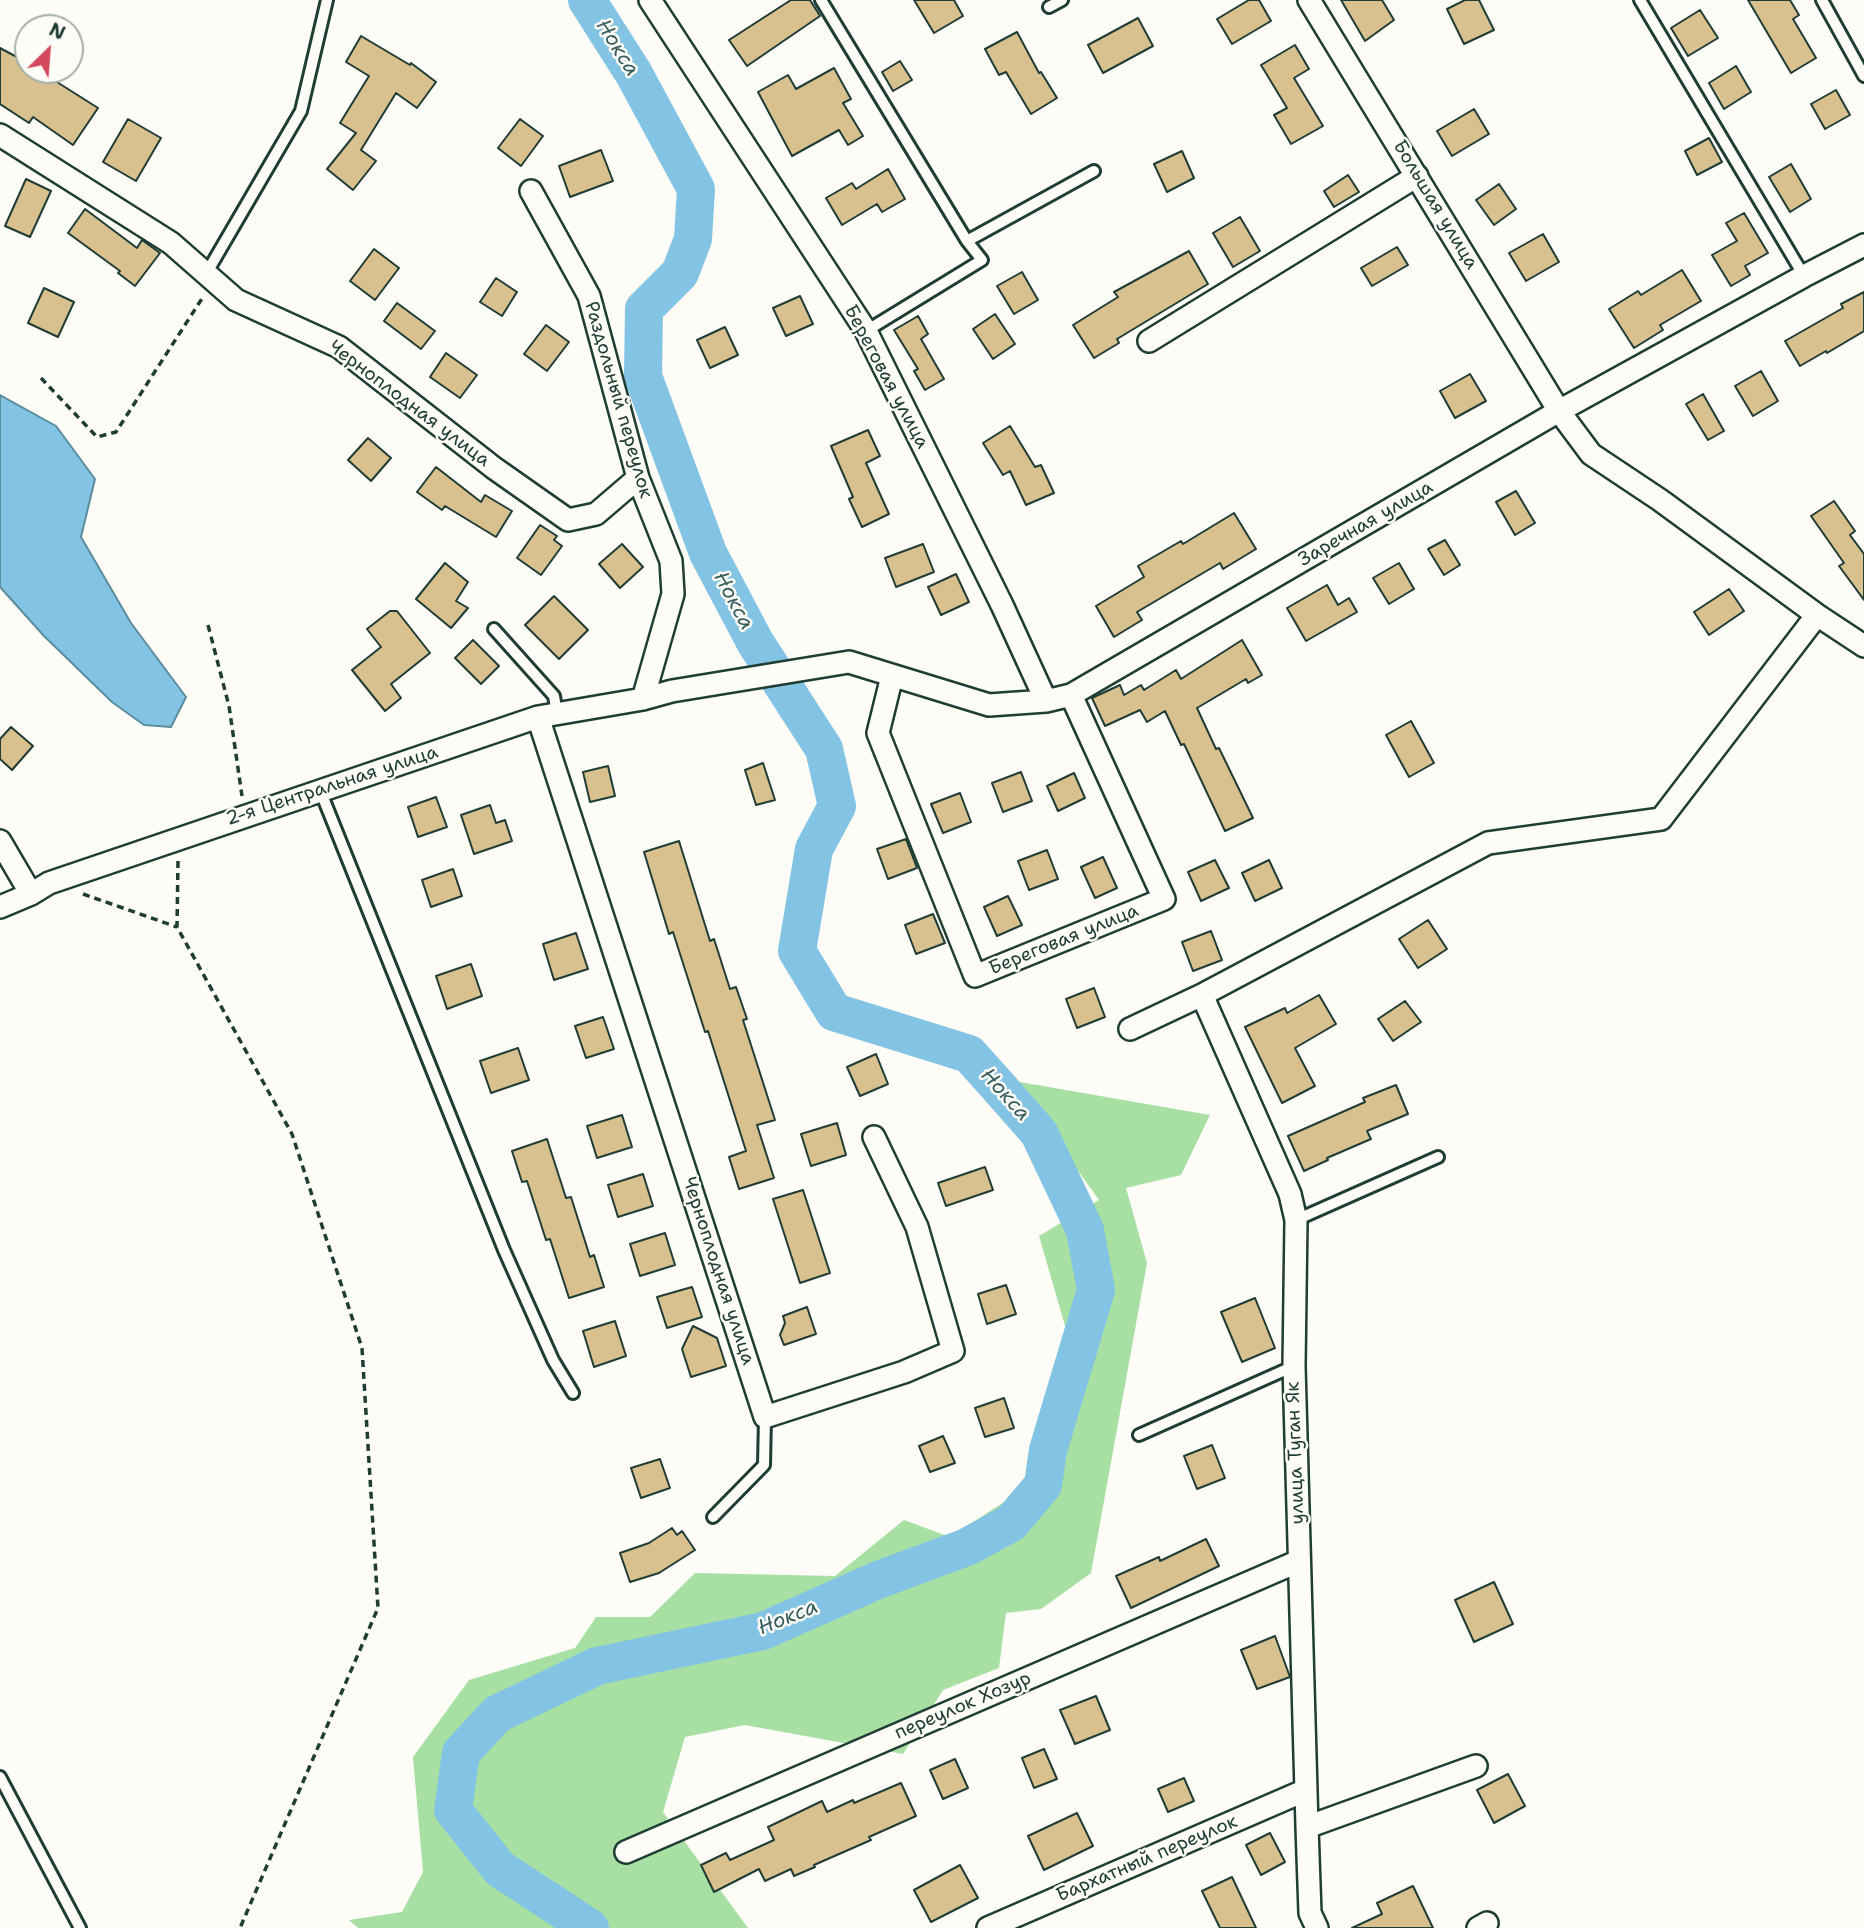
<!DOCTYPE html>
<html>
<head>
<meta charset="utf-8">
<style>
	body { margin:0 }
	#map { position:relative; width:1864px; height:1928px; overflow:hidden; background:#fdfcf7; font-family:"Shantell Sans",sans-serif }
	canvas { display:block }
	.north { position:absolute; left:14px; top:14px; width:70px; height:70px; box-sizing:border-box; background:#fdfcf7; border:2px solid #a4b0a9; border-radius:50%; rotate:25deg; font-size:19px; font-weight:700; line-height:28px; text-align:center; color:#1f3d34 }
	.north::after { content:''; display:block; margin:auto; width:24px; height:32px; background:#d1495b; clip-path:polygon(50% 0,100% 100%,50% 72%,0 100%) }
</style>
</head>
<body>
<div id="map">
<canvas width="1864" height="1928"></canvas>
<div class="north">N</div>
</div>
<script>
const g = document.querySelector('canvas').getContext('2d');
g.lineJoin = 'round';
function fillPath(path, color) { g.fillStyle = color; g.fill(path, 'evenodd'); }
const shape = rows => new Path2D(rows.map(r => 'M' + r).join(''));
function trace(path, color, width, dash) { g.strokeStyle = color; g.lineWidth = width; g.lineCap = dash ? 'butt' : 'round'; g.setLineDash(dash || []); g.stroke(path); }
function drawText(font, color, halo, rows, align = 'center') {
  g.font = font + ' "Shantell Sans",sans-serif'; g.lineWidth = 5; g.setLineDash([]); g.textBaseline = 'middle'; g.strokeStyle = halo; g.fillStyle = color; for (const [text, x, y, turn = 0] of rows) {
    g.save(); g.translate(x, y); g.rotate((+turn || 0) * Math.PI / 180); g.textAlign = isNaN(turn) ? turn : align; if (halo) g.strokeText(text, 0, 0); g.fillText(text, 0, 0); g.restore();
  }
}
fillPath(shape([
	[1014,1081,1210,1115,1181,1175,1126,1188,1147,1263,1091,1573,1041,1609,1006,1613,999,1668,943,1690,903,1754,745,1725,685,1737,663,1812,748,1928,358,1928,349,1920,402,1912,423,1872,413,1757,469,1680,575,1648,596,1617,650,1617,695,1573,835,1576,904,1520,950,1537,1021,1491,1070,1343,1039,1236,1099,1200]
]), '#a8e0a4');
const water = shape([
	[0,395,56,426,95,479,81,537,131,623,186,697,171,727,144,725,112,702,44,636,0,587,0,395]
]);
fillPath(water, '#83c3e3');
trace(water, '#5b8d9d', 2);
trace(shape([
	[587,0,634,74,696,189,693,239,680,273,644,309,643,376,708,553,755,642,824,749,837,806,814,849,797,951,834,1012,969,1054,996,1084,1039,1133,1085,1230,1096,1290,1048,1450,1043,1485,1011,1523,967,1547,878,1580,763,1631,597,1666,497,1714,461,1753,453,1810,500,1869,590,1928]
]), '#83c3e3', 38);
const building = shape([
	[791,0,810,0,820,16,747,66,729,40,791,0],
	[914,0,954,0,963,16,934,33,914,0],
	[1249,0,1259,0,1271,21,1232,44,1217,19,1249,0],
	[1341,0,1382,0,1394,20,1365,41,1341,0],
	[1465,0,1479,0,1494,30,1464,44,1447,9,1465,0],
	[1748,0,1790,0,1799,15,1793,19,1816,58,1791,73,1748,0],
	[1700,10,1718,38,1688,56,1671,28,1700,10],
	[1138,18,1153,46,1103,73,1088,45,1138,18],
	[1017,32,1039,73,1041,72,1057,98,1031,114,1006,72,999,75,985,49,1017,32],
	[361,36,410,65,411,63,436,82,417,108,396,93,361,150,376,161,353,190,327,169,356,133,340,123,369,76,346,62,361,36],
	[1295,45,1309,69,1294,78,1323,126,1291,144,1274,115,1287,108,1261,65,1295,45],
	[0,48,28,63,28,70,38,70,98,108,73,145,33,117,29,123,0,104,0,48],
	[900,61,912,80,893,91,882,72,900,61],
	[1736,66,1751,92,1724,109,1709,83,1736,66],
	[834,68,851,99,843,103,863,136,848,145,839,130,792,156,758,92,788,75,796,89,834,68],
	[1836,90,1850,115,1825,129,1811,104,1836,90],
	[1474,109,1489,134,1452,156,1437,131,1474,109],
	[128,119,161,138,136,181,103,162,128,119],
	[520,119,543,136,521,166,498,148,520,119],
	[1709,138,1722,162,1697,175,1685,151,1709,138],
	[601,150,613,181,570,197,559,166,601,150],
	[1182,151,1194,178,1167,192,1154,164,1182,151],
	[1791,164,1811,199,1790,212,1769,177,1791,164],
	[888,169,905,199,882,212,877,204,842,225,826,198,852,183,856,189,888,169],
	[1348,175,1359,192,1334,207,1324,191,1348,175],
	[26,179,51,191,30,237,5,226,26,179],
	[1499,184,1516,209,1494,225,1476,200,1499,184],
	[85,209,137,248,142,240,160,253,135,286,118,273,120,271,68,233,85,209],
	[1744,213,1768,253,1745,266,1750,275,1731,286,1712,255,1737,241,1726,223,1744,213],
	[1240,217,1260,251,1233,267,1213,233,1240,217],
	[1543,234,1559,262,1526,281,1509,253,1543,234],
	[1397,247,1408,265,1372,286,1361,268,1397,247],
	[374,249,399,268,375,300,350,281,374,249],
	[1189,251,1208,284,1117,339,1119,343,1094,358,1073,325,1118,297,1114,292,1189,251],
	[1682,270,1701,301,1660,325,1663,330,1634,348,1609,309,1638,291,1641,295,1682,270],
	[1022,272,1038,300,1014,314,997,286,1022,272],
	[496,278,517,292,502,316,480,302,496,278],
	[44,288,74,302,58,337,28,323,44,288],
	[1864,292,1864,331,1827,353,1826,351,1800,366,1785,341,1843,308,1841,304,1864,292],
	[800,296,813,324,786,336,773,308,800,296],
	[397,303,435,331,421,349,384,321,397,303],
	[995,314,1015,344,993,359,973,329,995,314],
	[918,316,928,334,921,339,944,379,925,390,914,371,918,369,894,330,918,316],
	[546,325,569,342,547,371,524,354,546,325],
	[725,327,738,355,710,368,697,340,725,327],
	[446,353,477,375,460,398,430,377,446,353],
	[1761,371,1778,401,1753,416,1735,386,1761,371],
	[1470,374,1486,401,1455,418,1440,391,1470,374],
	[1703,394,1724,431,1708,440,1686,404,1703,394],
	[1010,426,1035,467,1041,465,1054,493,1026,505,1010,471,1003,475,983,443,1010,426],
	[868,430,880,456,866,463,889,514,862,527,849,499,853,497,831,446,868,430],
	[368,438,391,458,371,481,348,460,368,438],
	[436,467,481,502,485,495,512,511,496,537,445,506,442,510,417,492,436,467],
	[1516,491,1535,523,1515,535,1496,502,1516,491],
	[1834,501,1855,531,1850,535,1864,554,1864,600,1839,566,1844,563,1811,516,1834,501],
	[1234,513,1256,549,1223,569,1220,563,1137,612,1142,620,1114,637,1096,606,1144,577,1138,566,1181,541,1183,544,1234,513],
	[540,525,557,536,554,540,562,546,541,575,517,558,540,525],
	[1445,540,1460,565,1444,575,1428,549,1445,540],
	[622,544,643,567,620,588,599,564,622,544],
	[923,544,934,572,896,587,885,558,923,544],
	[445,563,468,582,456,601,468,608,451,628,416,599,445,563],
	[1399,563,1414,589,1389,604,1373,578,1399,563],
	[956,574,969,602,941,615,928,587,956,574],
	[1327,585,1338,605,1349,598,1357,612,1306,641,1287,608,1327,585],
	[1729,589,1744,611,1709,635,1694,612,1729,589],
	[554,596,588,630,559,659,525,625,554,596],
	[390,611,397,611,430,653,391,684,401,698,385,711,352,670,381,647,367,629,390,611],
	[473,640,499,666,481,684,455,658,473,640],
	[1242,640,1262,675,1248,683,1246,679,1197,708,1216,749,1219,748,1253,818,1225,831,1184,744,1181,745,1165,711,1147,722,1140,710,1105,726,1092,698,1120,685,1124,695,1141,685,1144,690,1176,670,1181,679,1242,640],
	[1411,721,1434,763,1409,777,1386,735,1411,721],
	[11,727,33,746,12,770,0,759,0,739,11,727],
	[763,763,775,800,756,805,745,770,763,763],
	[608,766,615,796,590,802,583,772,608,766],
	[1021,772,1032,801,1003,812,992,783,1021,772],
	[1074,773,1085,798,1058,811,1047,786,1074,773],
	[960,793,971,822,943,833,931,804,960,793],
	[436,797,447,827,418,837,408,807,436,797],
	[490,805,496,823,505,820,512,841,474,854,461,815,490,805],
	[906,839,917,868,888,879,877,849,906,839],
	[679,841,710,941,714,939,730,989,736,987,747,1019,743,1020,775,1120,757,1125,774,1178,739,1189,729,1157,746,1151,708,1031,705,1032,673,932,669,934,644,852,679,841],
	[1047,850,1058,879,1029,890,1018,861,1047,850],
	[1103,857,1117,888,1095,898,1081,867,1103,857],
	[1215,860,1229,888,1201,901,1188,872,1215,860],
	[1269,860,1282,888,1255,901,1242,873,1269,860],
	[453,869,462,896,431,907,422,880,453,869],
	[1008,896,1022,925,997,936,984,907,1008,896],
	[933,914,945,943,916,954,905,925,933,914],
	[1428,920,1447,949,1418,968,1399,939,1428,920],
	[1211,931,1222,960,1193,971,1182,942,1211,931],
	[576,933,588,969,554,980,543,944,576,933],
	[471,964,482,996,447,1009,436,976,471,964],
	[1094,988,1105,1017,1077,1028,1066,999,1094,988],
	[1319,995,1336,1024,1295,1048,1315,1086,1282,1103,1245,1027,1285,1008,1287,1013,1319,995],
	[1405,1001,1421,1022,1393,1041,1378,1019,1405,1001],
	[603,1017,614,1049,586,1058,575,1026,603,1017],
	[518,1048,529,1080,491,1093,480,1061,518,1048],
	[876,1054,888,1084,860,1096,847,1067,876,1054],
	[1396,1085,1408,1114,1367,1131,1371,1139,1327,1158,1328,1160,1304,1171,1288,1136,1365,1102,1363,1098,1396,1085],
	[622,1115,632,1147,597,1158,587,1126,622,1115],
	[837,1123,846,1155,811,1166,801,1134,837,1123],
	[547,1139,566,1198,571,1197,590,1257,594,1255,604,1287,569,1298,550,1239,546,1240,527,1181,522,1182,512,1151,547,1139],
	[985,1167,993,1190,946,1206,938,1183,985,1167],
	[643,1174,653,1206,618,1217,608,1185,643,1174],
	[803,1190,830,1273,800,1283,773,1199,803,1190],
	[665,1233,675,1265,640,1276,630,1244,665,1233],
	[1006,1285,1016,1314,987,1324,978,1294,1006,1285],
	[692,1287,702,1317,667,1328,657,1297,692,1287],
	[1255,1298,1275,1348,1242,1362,1221,1312,1255,1298],
	[807,1307,816,1334,784,1345,780,1335,785,1323,783,1316,807,1307],
	[615,1321,626,1356,594,1367,583,1331,615,1321],
	[693,1326,717,1338,726,1366,691,1377,682,1349,693,1326],
	[1004,1398,1014,1428,985,1437,975,1408,1004,1398],
	[943,1436,955,1463,930,1472,919,1446,943,1436],
	[1212,1445,1225,1478,1197,1489,1184,1456,1212,1445],
	[660,1459,670,1488,641,1498,631,1468,660,1459],
	[672,1528,677,1535,682,1531,695,1550,659,1573,630,1582,620,1553,649,1543,672,1528],
	[1206,1539,1219,1566,1131,1608,1116,1576,1159,1557,1160,1561,1206,1539],
	[1494,1582,1513,1624,1474,1642,1455,1600,1494,1582],
	[1275,1636,1290,1677,1257,1689,1241,1650,1275,1636],
	[1096,1696,1110,1730,1075,1744,1060,1710,1096,1696],
	[1044,1749,1057,1779,1034,1788,1022,1758,1044,1749],
	[955,1759,968,1788,943,1799,930,1770,955,1759],
	[1508,1774,1525,1806,1494,1823,1477,1790,1508,1774],
	[1184,1778,1194,1801,1168,1812,1158,1789,1184,1778],
	[901,1783,916,1816,869,1837,871,1840,814,1865,815,1867,794,1876,791,1869,765,1881,759,1869,714,1892,701,1865,726,1853,730,1860,774,1840,768,1827,822,1801,827,1812,853,1800,854,1803,901,1783],
	[1077,1813,1093,1846,1044,1870,1028,1836,1077,1813],
	[1270,1833,1285,1862,1261,1875,1246,1845,1270,1833],
	[960,1865,978,1898,931,1922,914,1890,960,1865],
	[1232,1877,1256,1928,1220,1928,1202,1891,1232,1877],
	[1413,1886,1433,1928,1352,1928,1382,1914,1377,1903,1413,1886]
]);
fillPath(building, '#d8c08f');
trace(building, '#1f3d34', 2);
const lane = shape([
	[821,0,967,241,982,260,866,331],
	[1640,0,1804,276],
	[1822,0,1864,76],
	[1049,7,1062,0],
	[967,241,1094,171],
	[206,274,301,111,327,0],
	[494,629,554,696,557,714],
	[320,790,504,1250,553,1360,573,1393],
	[1296,1220,1438,1157],
	[1139,1435,1294,1366],
	[713,1517,764,1465,765,1417],
	[0,1777,80,1928]
]);
const street = shape([
	[650,0,866,331,1002,605,1046,701],
	[1309,0,1559,411,1591,454,1660,500,1817,615,1864,646],
	[0,135,171,243,236,300,339,347,494,468,568,520,596,514,638,478],
	[531,191,589,296,638,478,671,561,673,594,643,699],
	[1149,341,1417,176],
	[892,676,878,733,975,976,1164,899,1071,695],
	[538,717,765,1417,904,1372,953,1351,917,1227,874,1137],
	[0,841,31,894],
	[0,907,31,894,49,883,538,717,643,699,672,691,849,662,989,705,1046,701,1071,695,1559,411,1804,276,1864,245],
	[1202,995,1290,1194,1296,1220,1294,1366,1307,1827,1310,1913,1317,1928],
	[1130,1029,1202,995,1488,843,1661,819,1817,615],
	[1307,1827,1476,1766],
	[626,1852,1299,1561],
	[988,1928,1306,1790],
	[1478,1928,1487,1923]
]);
trace(lane, '#1f3d34', 16);
trace(street, '#1f3d34', 26);
trace(shape([
	[41,378,97,437,116,432,203,297],
	[208,625,229,706,242,796],
	[178,861,177,927,292,1134,362,1348,378,1608,240,1928],
	[83,894,177,927]
]), '#1f3d34', 3.5, [7, 5]);
trace(lane, '#fdfcf7', 10);
trace(street, '#fdfcf7', 21);
drawText('19px', '#1f3d34', '#fdfcf7', [
	["Большая улица",1435,205,59],
	["Береговая улица",886,377,62],
	["Раздольный переулок",618,400,74],
	["Черноплодная улица",409,404,37],
	["Заречная улица",1366,524,-30],
	["2-я Центральная улица",332,786,-18],
	["Береговая улица",1064,940,-22],
	["Черноплодная улица",718,1271,72],
	["улица Туган Як",1296,1453,-92],
	["переулок Хозур",963,1706,-23],
	["Бархатный переулок",1147,1859,-23]
]);
drawText('italic 21px', '#385e60', '#fdfcf7', [
	["Нокса",617,48,58],
	["Нокса",733,601,62],
	["Нокса",1005,1095,48],
	["Нокса",788,1618,-22]
]);
</script>
</body>
</html>
